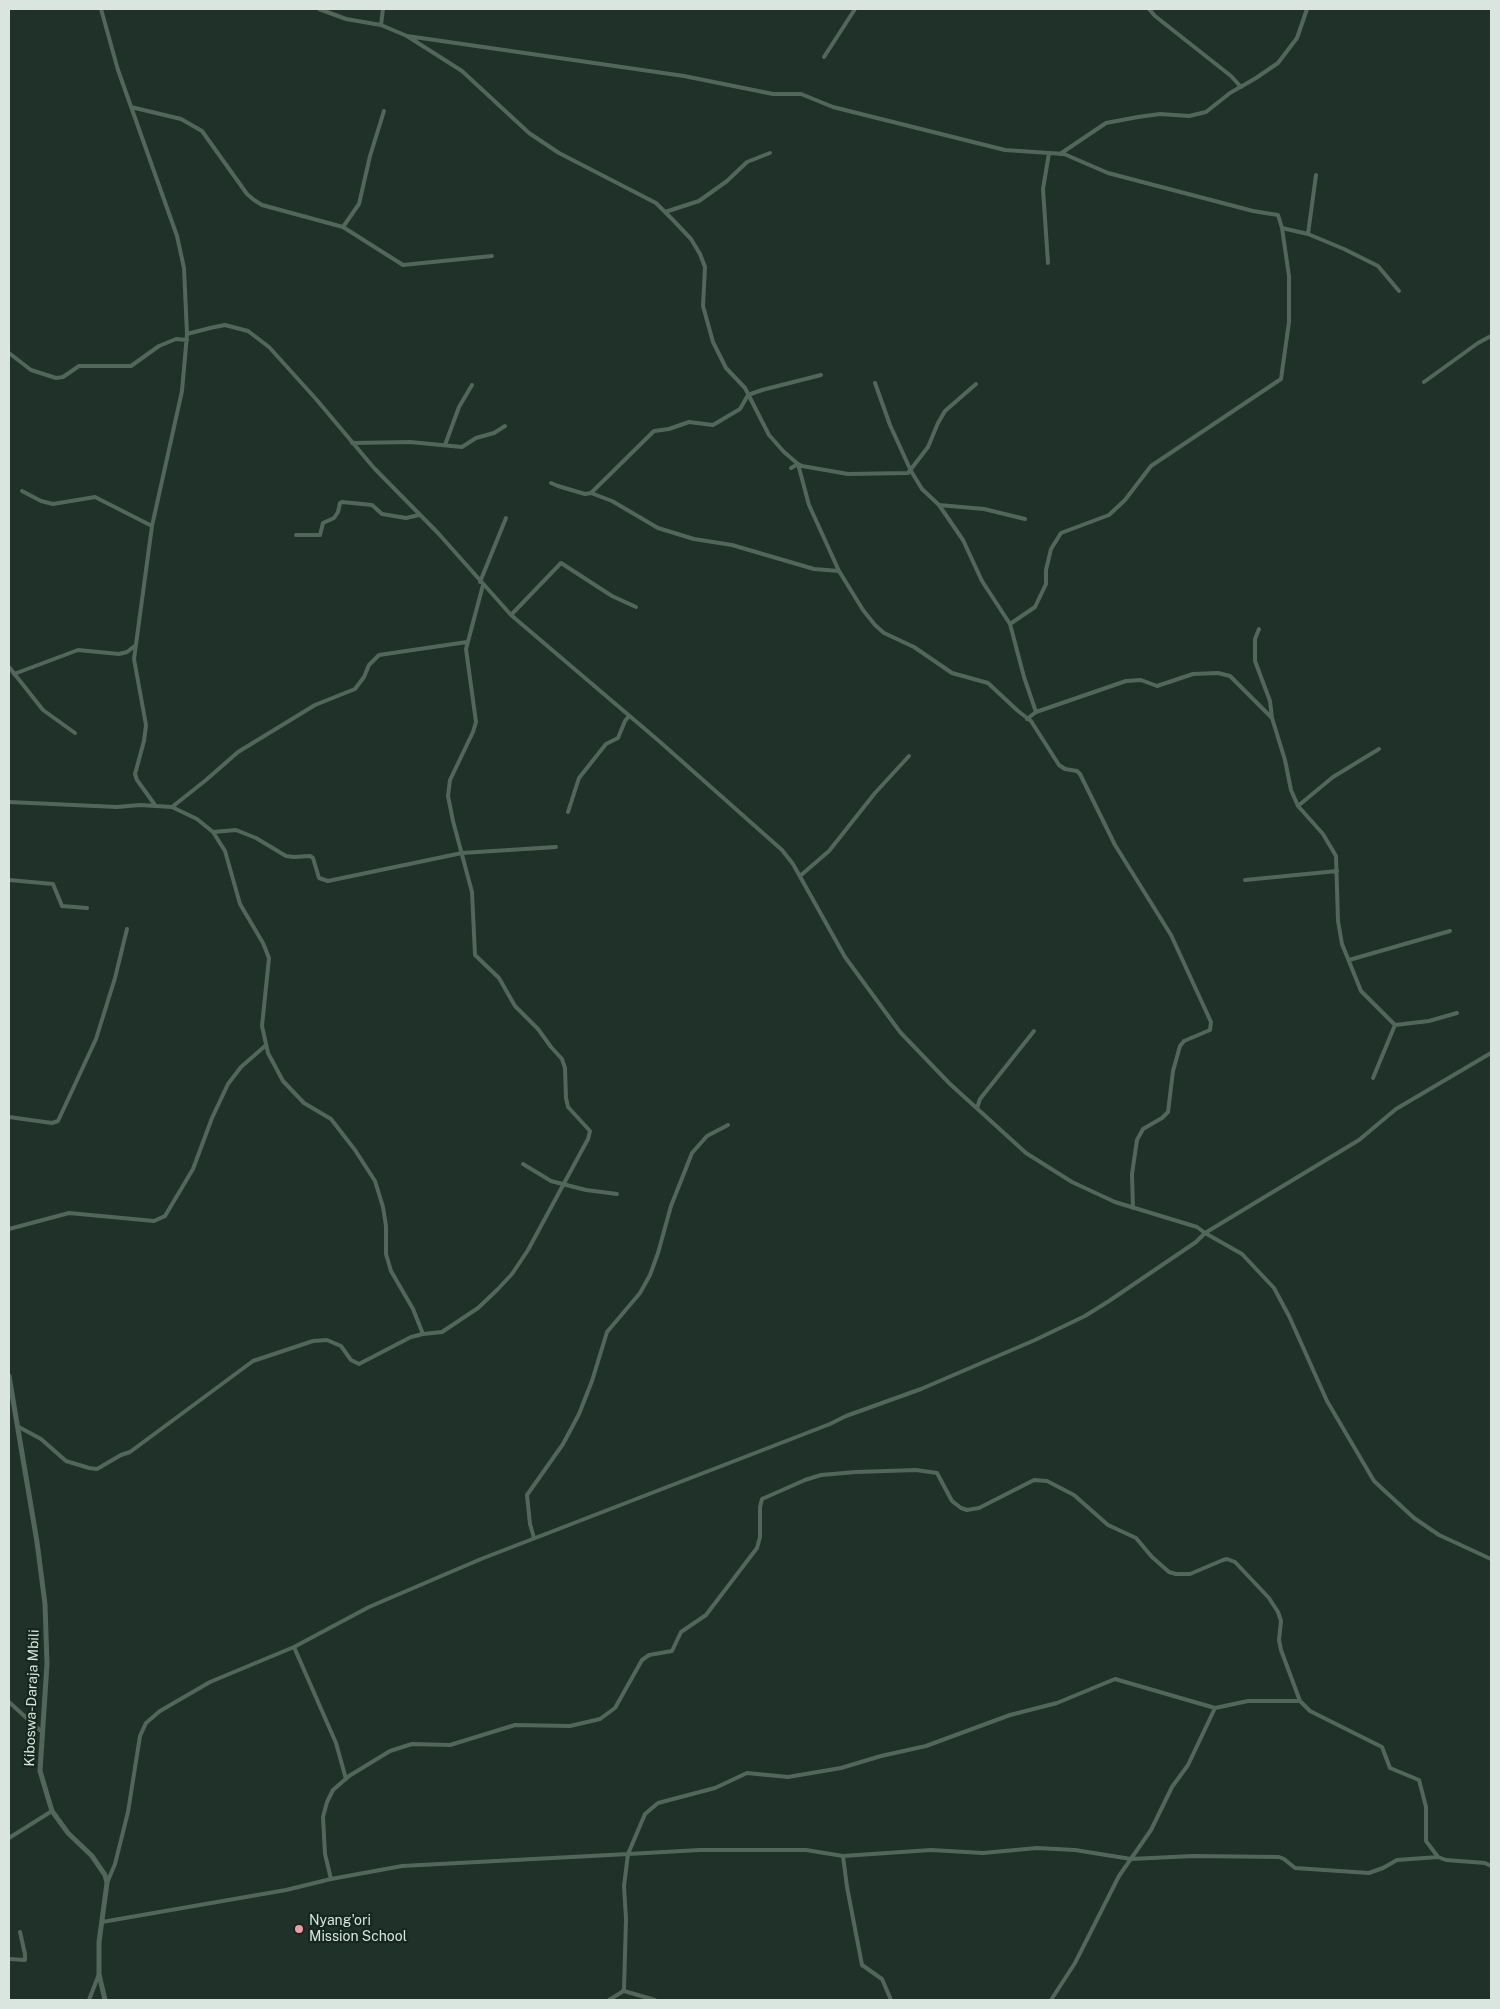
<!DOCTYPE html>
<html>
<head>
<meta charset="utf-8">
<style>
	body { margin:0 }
	#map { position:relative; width:1500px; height:2009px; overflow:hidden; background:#1f3128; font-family:"Public Sans",sans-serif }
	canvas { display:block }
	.frame { position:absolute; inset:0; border:10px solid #dae5df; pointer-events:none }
</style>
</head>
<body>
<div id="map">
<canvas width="1500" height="2009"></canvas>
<div class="frame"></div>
</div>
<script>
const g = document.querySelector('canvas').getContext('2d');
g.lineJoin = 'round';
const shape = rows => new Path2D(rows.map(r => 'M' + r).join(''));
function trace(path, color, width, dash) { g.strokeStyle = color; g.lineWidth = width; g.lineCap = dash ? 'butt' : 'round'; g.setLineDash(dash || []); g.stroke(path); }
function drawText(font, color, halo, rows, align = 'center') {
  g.font = font + ' "Public Sans",sans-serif'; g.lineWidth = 4.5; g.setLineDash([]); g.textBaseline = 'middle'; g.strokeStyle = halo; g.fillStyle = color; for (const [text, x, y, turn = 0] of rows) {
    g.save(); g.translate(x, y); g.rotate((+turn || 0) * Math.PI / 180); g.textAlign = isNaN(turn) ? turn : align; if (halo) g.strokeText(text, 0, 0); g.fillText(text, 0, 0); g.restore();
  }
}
trace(shape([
	[101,9,118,70,177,236,184,268,187,334,210,328,225,325,248,331,269,347,316,399,374,468,438,533,511,615,659,741,782,850,793,864,845,957,900,1032,949,1083,1026,1153,1072,1182,1115,1202,1197,1227,1205,1233,1242,1254,1274,1288,1289,1316,1327,1401,1374,1481,1414,1518,1439,1535,1491,1559],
	[319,9,346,19,381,25,407,36,462,71,529,133,559,153,656,203,673,220,691,239,700,254,705,267,703,306,713,342,726,368,745,388,769,435,784,452,798,464,809,505,839,571,863,610,875,625,884,633,914,647,952,673,988,683,1018,711,1031,721,1059,765,1065,769,1077,771,1080,774,1115,845,1171,935,1211,1022,1210,1030,1184,1041,1180,1046,1173,1071,1168,1112,1162,1118,1143,1129,1137,1140,1132,1174,1133,1208],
	[1149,9,1155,16,1231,76,1241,87],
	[381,25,383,9],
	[407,36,684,76,773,94,801,94,833,107,1005,150,1064,154,1108,173,1253,211,1278,215,1282,228],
	[824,57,855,9],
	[131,107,181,119,202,131,247,194,254,200,262,205,343,227,403,265,492,256],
	[1060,154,1106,123,1138,117,1160,114,1189,116,1206,112,1230,93,1256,78,1278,63,1297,38,1307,9],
	[665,212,699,201,727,181,747,162,770,153],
	[343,227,359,204,370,156,384,111],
	[1308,234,1316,175],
	[1048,263,1043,189,1049,153],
	[9,353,31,370,56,378,63,377,79,366,131,366,159,346,176,339,187,340],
	[1424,382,1478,343,1491,336],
	[875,383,890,425,911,471,922,489,939,505,963,540,982,581,1010,624,1024,677,1036,712],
	[748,395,762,390,821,375],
	[352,443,410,442,462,447,476,438,494,433,505,426],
	[445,445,459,407,472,385],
	[791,468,798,464,802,466,848,474,908,473,928,447,938,423,945,411,976,384],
	[551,483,558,486,585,494,591,493,612,501,658,528,694,539,732,545,814,569,839,571],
	[22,491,41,501,53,504,95,497,152,526],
	[591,493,654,431,669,429,689,422,713,425,740,409,748,395],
	[939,505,984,509,1025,519],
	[296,535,320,535,323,523,334,518,338,512,340,503,342,502,372,505,382,514,406,518,419,515],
	[480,582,506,518],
	[511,615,561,563,612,596,636,607],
	[1010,624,1035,607,1046,584,1046,570,1051,549,1061,533,1109,515,1125,500,1151,466,1281,379,1289,322,1289,276,1282,228,1308,234,1344,249,1378,266,1399,291],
	[1259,629,1255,639,1255,661,1270,701,1272,718],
	[9,667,43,710,75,733],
	[14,674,78,650,119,654,127,652,136,645],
	[1027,719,1036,712,1126,681,1141,680,1157,686,1193,674,1218,673,1230,676,1272,718,1285,760,1291,790,1298,806,1323,834,1336,856,1338,921,1342,944,1361,991,1395,1025,1429,1021,1457,1013],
	[9,802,117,807,140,805,172,807,197,819,213,832,225,851,240,904,263,943,269,958,262,1026,268,1053,283,1081,304,1103,331,1119,355,1150,375,1181,383,1207,386,1226,386,1254,391,1271,413,1309,423,1334],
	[155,805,137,780,135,774,144,741,146,725,134,659,152,526,182,391,187,334],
	[1298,806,1333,777,1379,749],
	[172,807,206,780,238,752,315,705,355,689,364,677,369,665,379,655,467,642],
	[568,812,579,778,606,744,618,738,625,721,629,716],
	[213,832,236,830,256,838,286,856,294,857,310,856,313,858,319,878,328,881,462,853,556,847],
	[800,876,829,851,875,793,909,756],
	[9,880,53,884,62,906,87,908],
	[1245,880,1337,871],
	[1349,960,1450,931],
	[1373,1078,1395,1025],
	[977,1108,980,1099,1034,1031],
	[9,1117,52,1123,58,1121,96,1039,115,978,127,929],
	[523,1164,551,1181,586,1190,617,1194],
	[9,1229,69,1213,154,1221,165,1216,193,1169,212,1118,228,1084,241,1067,265,1046],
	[17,1426,41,1439,66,1461,89,1468,97,1469,121,1455,130,1452,253,1361,313,1341,327,1340,341,1346,351,1360,359,1364,411,1337,423,1334,442,1332,478,1308,497,1290,512,1274,528,1250,588,1139,590,1131,568,1107,566,1098,565,1068,562,1059,551,1047,538,1029,515,1006,499,978,475,955,472,892,453,821,448,796,450,780,473,732,476,722,466,649,483,585],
	[534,1538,530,1524,527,1495,563,1444,579,1414,592,1381,607,1332,640,1293,650,1275,658,1253,671,1206,692,1153,707,1136,728,1125],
	[294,1647,336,1743,346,1779],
	[9,1702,42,1732],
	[9,1838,52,1811],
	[843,1856,847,1887,862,1965,882,1979,891,2000],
	[1131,1859,1193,1856,1279,1857,1284,1859,1295,1868,1369,1873,1383,1868,1397,1860,1438,1857],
	[331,1879,325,1854,323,1817,327,1802,333,1790,349,1776,390,1751,412,1744,450,1745,515,1725,570,1726,600,1719,615,1708,642,1660,649,1655,672,1651,681,1632,706,1615,757,1548,760,1537,760,1507,762,1499,805,1480,821,1475,856,1472,916,1470,937,1473,952,1501,961,1508,967,1510,979,1508,1034,1480,1047,1481,1074,1495,1108,1525,1136,1538,1152,1557,1169,1572,1176,1574,1190,1574,1223,1560,1227,1559,1235,1562,1269,1598,1278,1612,1281,1621,1279,1640,1281,1650,1300,1701,1310,1711,1382,1747,1390,1768,1419,1780,1426,1807,1426,1841,1438,1857,1446,1860,1485,1863,1491,1866],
	[107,1883,115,1864,128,1812,140,1736,146,1723,160,1711,210,1682,294,1647,369,1607,481,1559,830,1424,846,1416,921,1389,1035,1340,1085,1316,1109,1301,1196,1242,1205,1233,1359,1140,1396,1109,1491,1053],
	[102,1922,286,1890,331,1879,402,1866,628,1854,645,1814,658,1803,715,1788,747,1773,788,1777,841,1768,881,1756,926,1746,1010,1715,1057,1703,1115,1679,1215,1708],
	[9,1959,25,1960,25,1954,20,1932],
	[624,1991,655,2000],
	[89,2000,99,1974],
	[609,2000,622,1992,624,1989,626,1919,624,1886,628,1854,700,1850,806,1850,843,1856,931,1850,983,1853,1037,1848,1075,1850,1131,1859],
	[1051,2000,1075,1963,1119,1876,1151,1830,1172,1787,1188,1765,1215,1708,1248,1701,1300,1701]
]), '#53665c', 4);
trace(shape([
	[9,1376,37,1542,45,1604,47,1664,40,1771,52,1811,68,1833,92,1856,105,1875,107,1883,99,1942,99,1974,105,2000]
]), '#53665c', 5);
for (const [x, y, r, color] of [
	[299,1929,5,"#f49aa4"]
]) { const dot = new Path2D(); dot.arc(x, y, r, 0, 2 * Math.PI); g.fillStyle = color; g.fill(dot); trace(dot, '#15271f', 2); }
drawText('14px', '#dae5df', '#15271f', [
	["Kiboswa-Daraja Mbili",32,1698,-88]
]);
drawText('14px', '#dae5df', '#15271f', [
	["Nyang'ori",309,1921],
	["Mission School",309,1937]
], 'left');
</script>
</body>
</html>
